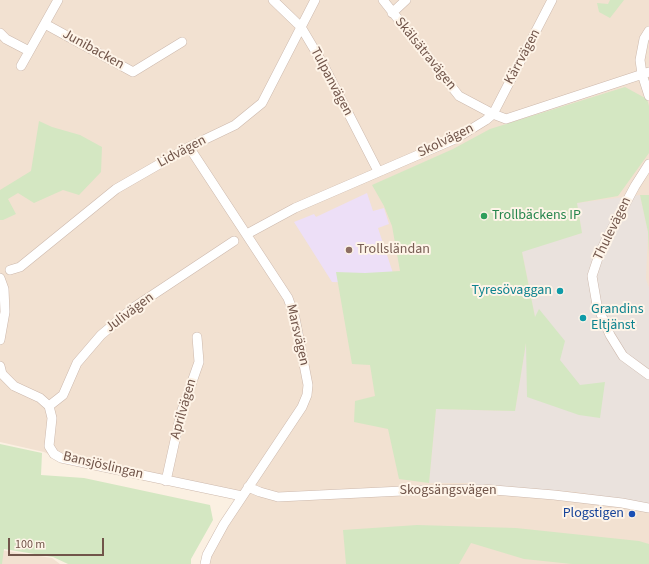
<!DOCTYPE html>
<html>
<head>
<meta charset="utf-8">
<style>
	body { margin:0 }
	#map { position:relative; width:649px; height:564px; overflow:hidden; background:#fbf0e2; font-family:"Source Sans 3",sans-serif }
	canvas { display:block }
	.scale { position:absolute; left:8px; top:538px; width:96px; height:18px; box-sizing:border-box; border:2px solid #71554a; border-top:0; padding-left:5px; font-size:12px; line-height:14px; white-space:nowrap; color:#71554a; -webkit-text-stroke:3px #fef4e8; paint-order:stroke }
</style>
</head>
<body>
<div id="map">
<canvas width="649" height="564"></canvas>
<div class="scale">100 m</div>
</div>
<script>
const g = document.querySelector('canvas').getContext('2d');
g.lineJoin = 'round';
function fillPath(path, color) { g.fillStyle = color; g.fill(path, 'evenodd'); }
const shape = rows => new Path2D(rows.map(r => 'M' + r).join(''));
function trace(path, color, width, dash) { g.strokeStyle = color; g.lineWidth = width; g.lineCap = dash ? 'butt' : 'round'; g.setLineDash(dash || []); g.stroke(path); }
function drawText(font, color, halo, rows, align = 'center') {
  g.font = font + ' "Source Sans 3",sans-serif'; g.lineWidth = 4; g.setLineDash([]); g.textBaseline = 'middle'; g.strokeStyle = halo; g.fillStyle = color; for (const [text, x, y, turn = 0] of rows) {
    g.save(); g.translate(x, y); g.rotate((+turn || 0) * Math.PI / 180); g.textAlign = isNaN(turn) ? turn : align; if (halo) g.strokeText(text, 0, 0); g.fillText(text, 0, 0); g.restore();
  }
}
fillPath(shape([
	[0,0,649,0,649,564,207,564,237,499,59,459,44,452,0,442],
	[0,550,52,558,60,564,0,564]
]), '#f2e1d1');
fillPath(shape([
	[640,195,648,232,646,279,649,288,649,505,576,492,466,483,429,483,436,409,515,411,527,337,536,322,522,251,582,233,577,203]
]), '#eae2dd');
fillPath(shape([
	[367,193,373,211,384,208,389,224,378,228,393,273,367,283,332,282,294,222,314,214,316,217]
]), '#eddff7');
fillPath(shape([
	[610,0,624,0,610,18,599,12,597,3,608,4],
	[625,87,647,99,649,106,649,153,618,196,577,203,582,233,522,252,535,317,539,309,565,341,560,360,580,385,605,382,600,418,579,415,527,397,526,343,515,411,436,409,429,483,399,479,388,429,354,422,355,401,375,396,370,365,352,364,336,272,365,273,400,271,392,226,384,206,372,185,453,149,490,129],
	[39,121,52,127,80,135,102,147,101,172,79,195,63,190,34,203,18,193,8,199,16,214,3,220,0,220,0,190,31,171],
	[640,195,649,195,649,257,648,232],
	[0,444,42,453,41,475,84,478,210,505,213,520,191,559,191,564,68,564,53,557,4,549,2,564,0,564],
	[417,525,516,528,639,541,649,544,649,564,572,564,524,559,471,543,459,564,346,564,343,530]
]), '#d4e7c2');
const minor = shape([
	[273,0,301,27,323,64,378,171],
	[383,0,459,96,493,114,506,119,649,72],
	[392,13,406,0],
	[45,24,133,72,182,42],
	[649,31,644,39,640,60,642,74,649,96],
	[0,33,6,39,29,51],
	[21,66,58,0],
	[189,147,288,298,295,318,308,385,307,395,302,407,224,524,207,555,205,564],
	[649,164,635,186,606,240,599,255,592,276,597,305,610,335,623,356,649,375],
	[247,234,295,208,455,139,486,120,493,114,552,0],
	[10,270,20,267,116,189,189,147,235,125,262,103,315,0],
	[0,278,4,289,5,312,0,340],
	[0,366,2,374,14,386,40,398,49,406,52,418,49,446,54,454,61,458,242,496],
	[49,406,63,395,77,363,101,335,133,308,234,241],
	[166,481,181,413,199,362,197,337],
	[248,487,260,492,278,497,423,490,482,489,554,495,622,503,649,508]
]);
trace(minor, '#cdb9ad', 10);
trace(minor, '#fff', 9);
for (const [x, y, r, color] of [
	[484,216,4,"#2e9e5b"],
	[349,250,4,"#8d6e63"],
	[560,291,4,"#0f9aa8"],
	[583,318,4,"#0f9aa8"],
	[632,514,4,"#1a4fb4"]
]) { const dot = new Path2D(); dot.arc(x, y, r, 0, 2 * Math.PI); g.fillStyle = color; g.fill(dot); trace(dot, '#fef4e8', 1.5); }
drawText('14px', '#71554a', '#fef4e8', [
	["Junibacken",93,50,29],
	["Skälsätravägen",425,54,51],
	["Kärrvägen",523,57,-62],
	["Tulpanvägen",331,82,62],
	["Skolvägen",446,141,-26],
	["Lidvägen",182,152,-28],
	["Thulevägen",613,229,-64],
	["Julivägen",130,313,-37],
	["Marsvägen",297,335,77],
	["Aprilvägen",184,409,-74],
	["Bansjöslingan",103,466,13],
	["Skogsängsvägen",448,491]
]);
drawText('14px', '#27864d', '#fef4e8', [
	["Trollbäckens IP",492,216]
], 'left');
drawText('14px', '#785e54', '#fef4e8', [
	["Trollsländan",357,250]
], 'left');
drawText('14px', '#0d838f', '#fef4e8', [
	["Tyresövaggan",552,291],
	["Grandins",591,310,"left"],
	["Eltjänst",591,326,"left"]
], 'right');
drawText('14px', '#164399', '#fef4e8', [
	["Plogstigen",624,514]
], 'right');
</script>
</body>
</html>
